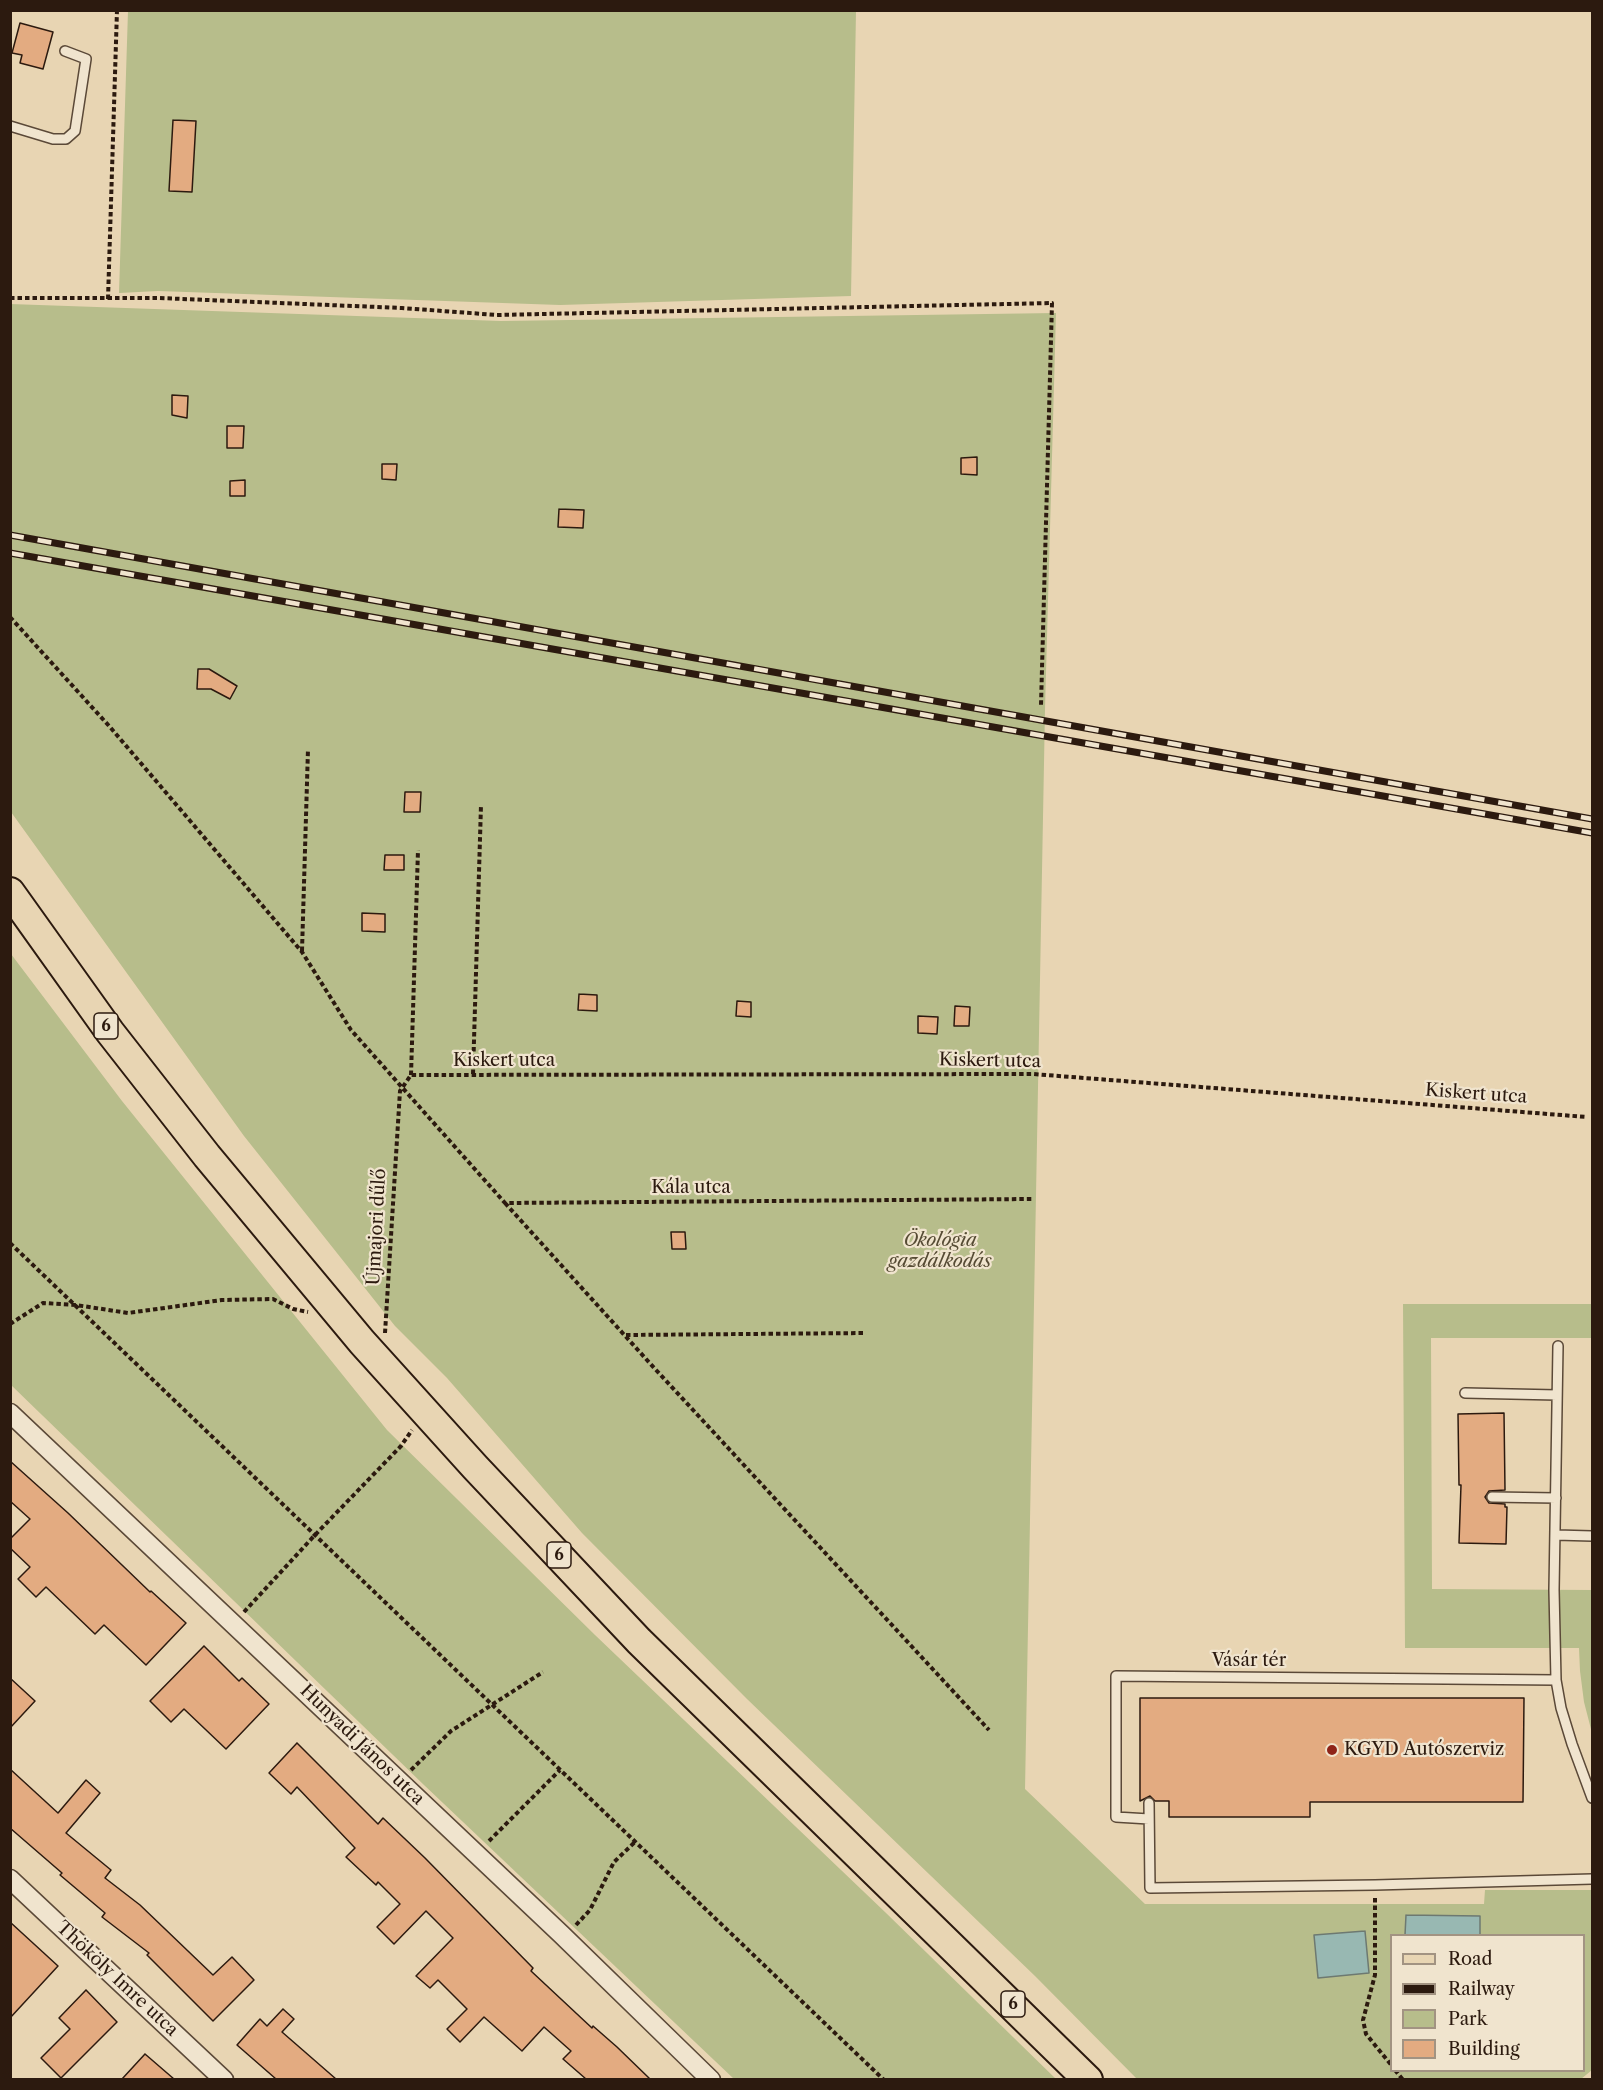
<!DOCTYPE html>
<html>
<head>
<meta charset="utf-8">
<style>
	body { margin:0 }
	#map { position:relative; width:1603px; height:2090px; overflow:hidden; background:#e8d5b3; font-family:"Libre Caslon Text",serif }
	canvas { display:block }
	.frame { position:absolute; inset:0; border:12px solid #2c1a0f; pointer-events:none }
	.legend { position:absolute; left:1390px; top:1934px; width:195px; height:138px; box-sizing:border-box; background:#f0e4ce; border:2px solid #a29382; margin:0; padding:8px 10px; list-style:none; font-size:18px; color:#2c1a0f }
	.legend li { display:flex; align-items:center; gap:12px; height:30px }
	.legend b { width:30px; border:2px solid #a29382 }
</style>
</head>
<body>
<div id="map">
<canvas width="1603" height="2090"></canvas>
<div class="frame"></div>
<ul class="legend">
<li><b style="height:8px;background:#e8d5b3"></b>Road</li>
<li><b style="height:8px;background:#2c1a0f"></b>Railway</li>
<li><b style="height:16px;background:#b7bd8b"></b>Park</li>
<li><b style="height:16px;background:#e3ab81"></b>Building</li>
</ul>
</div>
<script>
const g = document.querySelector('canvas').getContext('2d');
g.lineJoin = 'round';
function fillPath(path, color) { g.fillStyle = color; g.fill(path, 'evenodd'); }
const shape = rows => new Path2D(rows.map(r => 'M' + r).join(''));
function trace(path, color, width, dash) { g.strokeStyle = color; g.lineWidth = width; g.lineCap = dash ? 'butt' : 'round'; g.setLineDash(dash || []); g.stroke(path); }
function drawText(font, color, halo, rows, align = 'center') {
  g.font = font + ' "Libre Caslon Text",serif'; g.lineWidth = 4.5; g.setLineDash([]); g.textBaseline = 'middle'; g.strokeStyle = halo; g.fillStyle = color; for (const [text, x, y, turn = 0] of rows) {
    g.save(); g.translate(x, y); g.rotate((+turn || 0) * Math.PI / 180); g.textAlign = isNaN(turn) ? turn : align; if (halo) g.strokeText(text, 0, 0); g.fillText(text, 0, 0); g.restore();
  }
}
fillPath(shape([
	[128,11,856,11,851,296,560,305,158,291,119,293],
	[10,304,501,321,1056,313,1045,709,1025,1789,1145,1904,1484,1904,1485,1890,1592,1890,1592,2070,1581,2079,1137,2079,1035,1976,747,1699,582,1533,447,1378,395,1326,244,1136,11,812],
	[1392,1936,1584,1936,1584,2070,1392,2070],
	[11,954,122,1101,387,1430,595,1635,885,1912,1056,2079,734,2079,424,1785,11,1385],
	[1403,1304,1592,1304,1592,1338,1431,1338,1432,1589,1592,1590,1592,1733,1584,1702,1580,1671,1579,1648,1405,1648]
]), '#b7bd8b');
const water = shape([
	[1406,1915,1480,1916,1480,1935,1405,1935,1406,1915],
	[1365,1931,1369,1973,1318,1978,1314,1935,1365,1931]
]);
fillPath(water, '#98b8b2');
trace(water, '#6d7971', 1.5);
const building = shape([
	[20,23,53,32,43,69,20,63,22,55,12,53,20,23],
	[173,120,196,121,192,192,169,191,173,120],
	[172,395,188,396,187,418,172,415,172,395],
	[227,426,244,426,243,448,227,448,227,426],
	[977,457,977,475,961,474,961,458,977,457],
	[382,464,397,464,396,480,382,479,382,464],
	[245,480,245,496,230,496,230,481,245,480],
	[559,509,584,510,583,528,558,527,559,509],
	[198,669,209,669,237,686,230,699,211,689,197,689,198,669],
	[405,792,421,792,420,812,404,812,405,792],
	[385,855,404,855,404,870,384,870,385,855],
	[362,913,385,914,385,932,362,931,362,913],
	[579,994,597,995,597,1011,578,1010,579,994],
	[737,1001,751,1002,751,1017,736,1016,737,1001],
	[955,1006,970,1007,969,1026,954,1026,955,1006],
	[918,1016,938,1017,937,1034,918,1033,918,1016],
	[671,1232,685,1232,686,1249,672,1249,671,1232],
	[1504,1413,1505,1490,1489,1491,1485,1497,1489,1503,1505,1504,1505,1507,1507,1507,1506,1544,1459,1543,1461,1485,1459,1485,1458,1414,1504,1413],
	[10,1461,68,1513,150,1592,151,1591,186,1623,146,1665,104,1625,95,1634,46,1587,36,1597,18,1579,30,1567,10,1548,10,1539,30,1519,10,1501,10,1461],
	[204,1646,239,1681,242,1678,269,1704,226,1749,184,1709,171,1722,150,1701,204,1646],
	[10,1678,35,1701,10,1728,10,1678],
	[1140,1698,1524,1698,1523,1802,1310,1802,1310,1817,1169,1817,1169,1801,1155,1801,1150,1796,1140,1801,1140,1698],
	[297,1743,378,1824,383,1818,425,1858,533,1968,531,1971,592,2028,593,2026,617,2047,650,2079,586,2079,563,2059,571,2051,544,2027,522,2051,484,2017,460,2042,447,2029,467,2009,438,1980,430,1988,416,1976,453,1938,426,1911,394,1944,377,1927,400,1904,378,1882,376,1885,346,1857,355,1848,297,1787,291,1794,269,1773,297,1743],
	[10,1769,58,1813,86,1780,100,1793,66,1833,111,1870,105,1878,140,1905,213,1975,232,1957,254,1980,213,2021,147,1955,149,1953,102,1917,105,1913,60,1875,62,1873,10,1828,10,1769],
	[10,1922,58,1966,10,2018,10,1922],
	[86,1990,117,2022,61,2078,41,2058,70,2029,59,2018,86,1990],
	[283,2009,294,2019,282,2032,336,2079,276,2079,237,2045,260,2019,267,2026,283,2009],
	[145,2054,174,2079,122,2079,145,2054]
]);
fillPath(building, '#e3ab81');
trace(building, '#2c1a0f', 1.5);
const lane = shape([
	[10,126,53,139,66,139,75,131,86,59,65,51],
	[1558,1346,1554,1590,1556,1680,1561,1708,1572,1744,1592,1798],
	[1465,1393,1557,1395],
	[1492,1497,1556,1498],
	[1556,1535,1592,1536],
	[1149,1803,1150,1888,1375,1885,1592,1879],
	[1149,1819,1116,1817,1116,1676,1556,1680]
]);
const street = shape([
	[10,1413,561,1934,711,2080],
	[10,1879,224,2080]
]);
const primary = shape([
	[10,892,110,1032,207,1156,362,1342,475,1467,639,1641,1088,2080]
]);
trace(lane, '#5b4938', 12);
trace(street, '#5b4938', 21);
trace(primary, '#2c1a0f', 32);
trace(shape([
	[10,298,159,298,402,308,497,315,1052,303,1041,705],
	[108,299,117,10],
	[10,617,110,727,302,952,351,1030,505,1203,1032,1199],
	[302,951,308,749],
	[473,1074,481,805],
	[411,1075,418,850],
	[505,1203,656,1370,989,1730],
	[10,1243,884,2080],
	[10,1324,43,1303,76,1305,128,1313,222,1300,273,1299,293,1309,308,1312],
	[385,1333,400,1091,411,1075,1033,1074,1587,1117],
	[626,1335,866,1333],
	[244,1612,314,1536,401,1446,412,1430],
	[411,1770,451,1731,543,1672],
	[489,1841,560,1770],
	[1375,1898,1375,1975,1363,2020,1366,2034,1392,2066],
	[576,1925,590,1910,614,1862,636,1841],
	[1395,2070,1403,2080]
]), '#2c1a0f', 4, [4.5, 3]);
trace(lane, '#f0e4ce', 9);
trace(street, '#f0e4ce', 18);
trace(primary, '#e8d5b3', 28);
const rail = shape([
	[10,535,1592,819],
	[10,553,1592,833]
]);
trace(rail, '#2c1a0f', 7);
trace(rail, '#f0e4ce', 4.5, [14]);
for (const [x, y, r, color] of [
	[1332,1750,6,"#8f2418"]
]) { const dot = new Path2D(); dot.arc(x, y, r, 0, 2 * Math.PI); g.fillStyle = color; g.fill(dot); trace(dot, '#f0e4ce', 2); }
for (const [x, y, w] of [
	[106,1026,24],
	[559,1555,24],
	[1013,2004,24]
]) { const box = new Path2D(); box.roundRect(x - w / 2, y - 13, w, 26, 4.5); g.fillStyle = '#f0e4ce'; g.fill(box); trace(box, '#2c1a0f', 1.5); }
drawText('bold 16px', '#2c1a0f', null, [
	["6",106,1026],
	["6",559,1555],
	["6",1013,2004]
]);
drawText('18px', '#2c1a0f', '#f0e4ce', [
	["Kiskert utca",504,1061],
	["Kiskert utca",990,1061,1],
	["Kiskert utca",1476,1094,4],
	["Kála utca",691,1188],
	["Újmajori dűlő",377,1227,-87],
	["Vásár tér",1249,1661],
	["Hunyadi János utca",362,1745,44],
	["Thököly Imre utca",117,1979,43]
]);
drawText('italic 18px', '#564b34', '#f0e4ce', [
	["Ökológia",940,1241],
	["gazdálkodás",940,1262]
]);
drawText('18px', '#2c1a0f', '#f0e4ce', [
	["KGYD Autószerviz",1344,1750]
], 'left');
</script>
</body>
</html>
